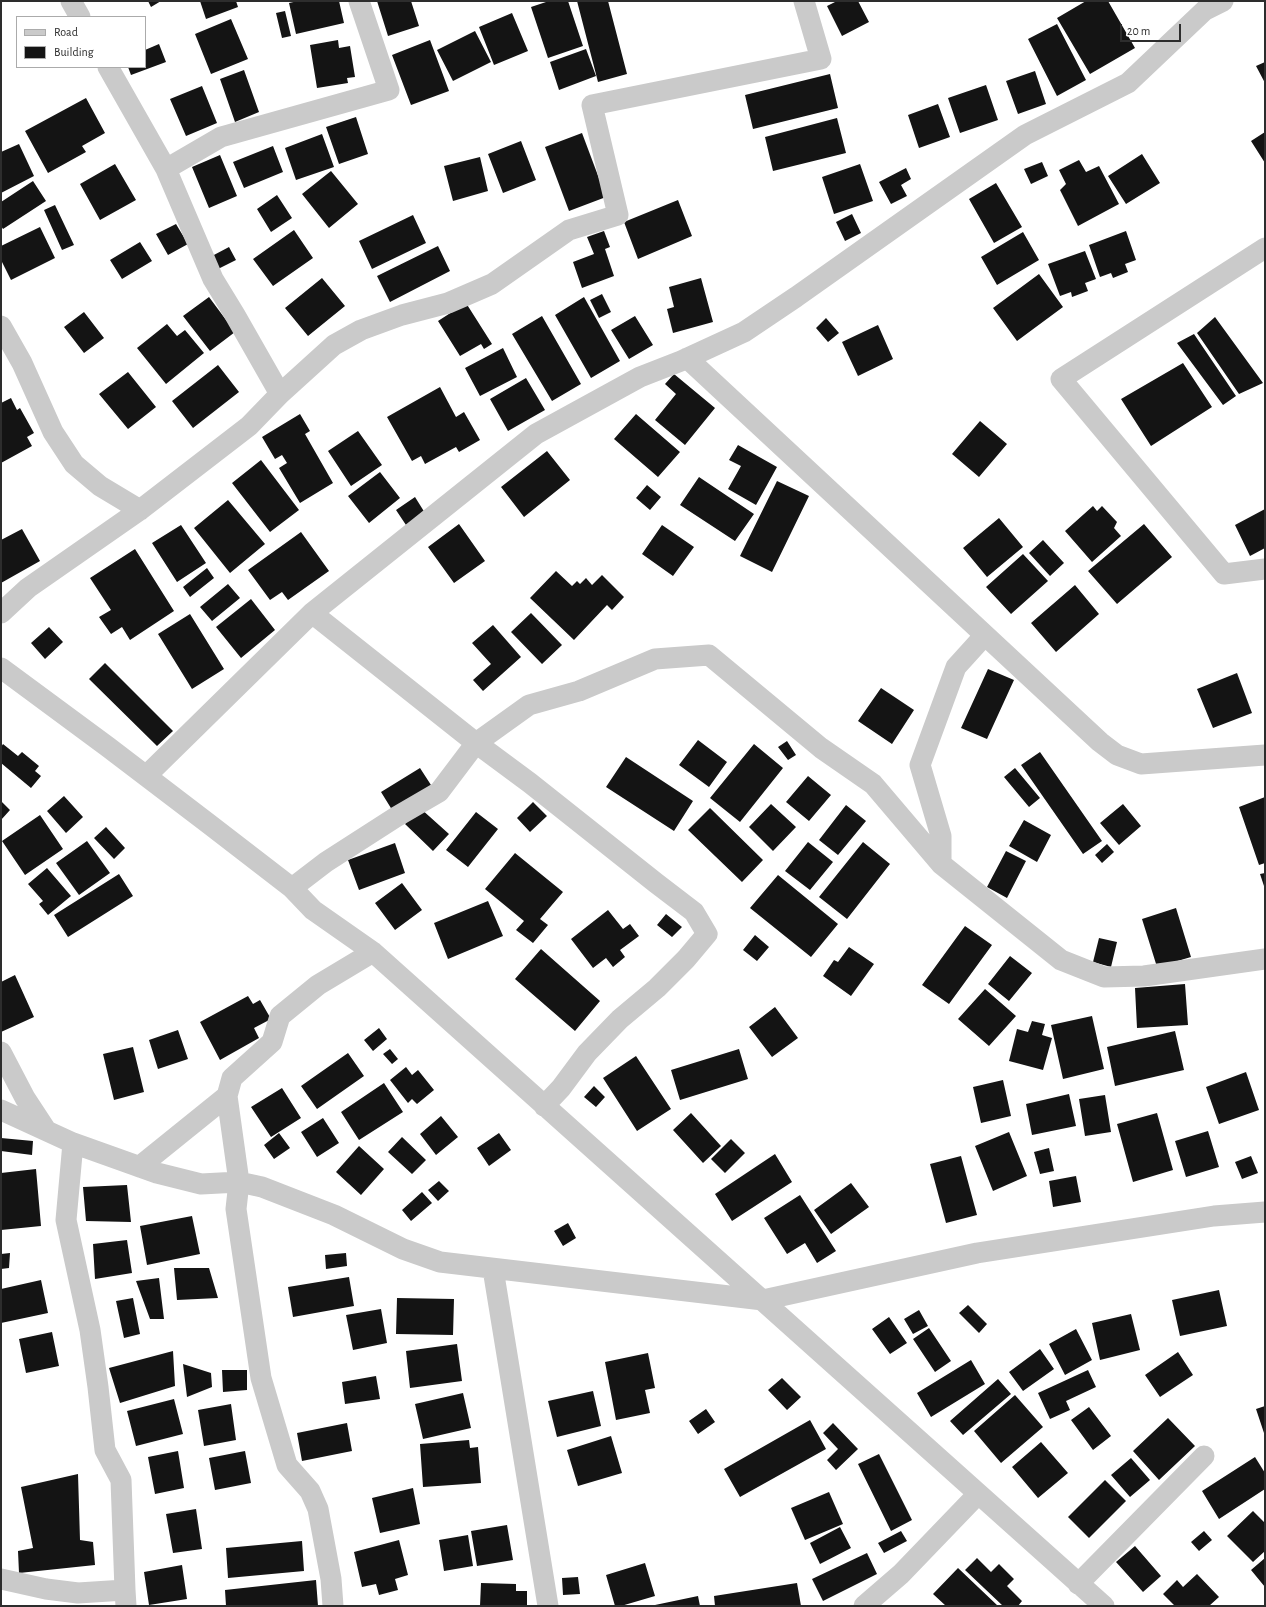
<!DOCTYPE html>
<html>
<head>
<meta charset="utf-8">
<style>
	body { margin:0 }
	#map { position:relative; width:1266px; height:1607px; overflow:hidden; background:#fff; font-family:"Alegreya Sans",sans-serif }
	canvas { display:block }
	.frame { position:absolute; inset:0; border:2px solid #2d2d2d; pointer-events:none }
	.legend { position:absolute; left:16px; top:16px; width:130px; height:52px; box-sizing:border-box; background:#fff; border:1px solid #ababab; margin:0; padding:5px 7px; list-style:none; font-size:12px; color:#2d2d2d }
	.legend li { display:flex; align-items:center; gap:8px; height:20px }
	.legend b { width:20px; border:1px solid #ababab }
	.scale { position:absolute; left:1120px; top:24px; width:61px; height:18px; box-sizing:border-box; border:2px solid #2d2d2d; border-top:0; padding-left:5px; font-size:12px; line-height:14px; white-space:nowrap; color:#2d2d2d; -webkit-text-stroke:3px #fff; paint-order:stroke }
</style>
</head>
<body>
<div id="map">
<canvas width="1266" height="1607"></canvas>
<div class="frame"></div>
<ul class="legend">
<li><b style="height:5px;background:#cacaca"></b>Road</li>
<li><b style="height:11px;background:#141414"></b>Building</li>
</ul>
<div class="scale">20 m</div>
</div>
<script>
const g = document.querySelector('canvas').getContext('2d');
g.lineJoin = 'round';
function fillPath(path, color) { g.fillStyle = color; g.fill(path, 'evenodd'); }
const shape = rows => new Path2D(rows.map(r => 'M' + r).join(''));
function trace(path, color, width, dash) { g.strokeStyle = color; g.lineWidth = width; g.lineCap = dash ? 'butt' : 'round'; g.setLineDash(dash || []); g.stroke(path); }
fillPath(shape([
	[148,1,161,1,151,7],
	[200,1,236,1,238,7,206,19],
	[298,1,339,1,344,23,296,34,289,3],
	[377,1,411,1,419,26,388,36],
	[549,1,568,1,583,46,548,58,531,7],
	[577,1,608,1,627,74,598,82],
	[837,1,858,1,869,22,842,36,827,6],
	[1086,1,1108,1,1135,48,1090,74,1057,18],
	[285,11,291,36,282,38,276,13],
	[512,13,528,51,494,65,479,27],
	[231,19,248,59,211,74,195,34],
	[1057,24,1086,80,1057,96,1028,39],
	[475,31,491,62,453,81,437,50],
	[338,40,339,48,350,46,355,77,347,78,348,83,317,88,310,45],
	[430,40,449,91,411,105,392,55],
	[159,44,166,62,131,75,128,67,145,67,145,50],
	[586,49,596,76,559,90,550,62],
	[1265,62,1265,83,1256,66],
	[244,70,259,112,235,122,220,79],
	[1035,71,1046,104,1018,114,1006,81],
	[830,74,838,108,753,129,745,95],
	[986,85,998,120,960,133,948,98],
	[202,86,217,123,186,136,170,99],
	[86,98,105,133,82,146,86,152,48,173,25,131],
	[938,104,950,137,919,148,908,115],
	[356,117,368,154,339,164,326,127],
	[837,118,846,153,773,171,765,137],
	[1265,132,1265,163,1251,141],
	[582,133,606,197,569,211,545,147],
	[322,134,334,167,296,180,285,148],
	[521,141,536,180,503,193,488,154],
	[19,144,34,176,1,193,1,152],
	[273,146,283,172,244,188,233,162],
	[1142,154,1160,183,1126,204,1108,176],
	[220,155,237,196,209,208,192,167],
	[480,157,488,191,453,201,444,166],
	[1079,160,1086,172,1099,166,1119,204,1078,226,1060,190,1066,184,1059,170],
	[1042,162,1048,176,1031,184,1024,169],
	[115,164,136,200,100,220,80,184],
	[860,164,873,201,834,214,822,177],
	[906,168,911,179,901,185,907,196,891,204,879,182],
	[331,171,358,204,329,228,302,194],
	[33,181,46,201,3,229,1,226,1,202],
	[996,183,1022,227,994,243,969,199],
	[277,195,292,218,271,232,257,209],
	[678,200,692,236,638,259,624,222],
	[55,205,74,245,62,250,44,210],
	[852,214,861,233,845,241,836,222],
	[413,215,426,243,372,269,359,241],
	[176,224,188,244,168,255,156,234],
	[40,227,55,258,11,280,1,260,1,246],
	[294,230,313,258,273,286,253,259],
	[604,231,610,247,605,249,614,276,582,288,573,262,594,254,587,237],
	[1126,231,1136,260,1125,264,1128,272,1113,278,1111,273,1100,277,1089,245],
	[1023,232,1039,260,997,285,981,257],
	[140,242,152,261,122,279,110,260],
	[438,246,450,271,390,302,377,276],
	[229,247,236,260,218,269,212,256],
	[1085,251,1096,279,1085,283,1088,291,1072,297,1071,292,1060,296,1048,264],
	[1039,274,1063,307,1017,341,993,308],
	[322,278,345,306,308,336,285,308],
	[701,278,713,322,673,333,667,309,674,307,669,287],
	[602,294,611,312,599,318,590,300],
	[209,297,235,332,210,351,183,316],
	[584,297,620,361,591,378,555,315],
	[466,303,492,344,484,349,481,344,460,356,438,321],
	[84,312,104,338,84,353,64,327],
	[542,316,581,384,552,401,512,334],
	[635,316,653,345,629,359,611,330],
	[1215,317,1263,383,1239,394,1197,333],
	[826,318,839,333,828,342,816,328],
	[167,324,177,336,185,330,204,353,166,384,137,348],
	[878,325,893,359,858,376,842,342],
	[1194,334,1236,396,1223,405,1177,343],
	[503,348,517,377,480,396,465,368],
	[1183,363,1212,407,1151,446,1121,399],
	[218,365,239,392,193,428,172,401],
	[128,372,156,407,128,429,99,394],
	[674,374,715,408,685,445,655,420,676,394,665,384],
	[526,378,545,410,508,431,490,399],
	[440,387,456,417,464,412,480,440,459,452,456,447,425,464,421,456,412,461,387,417],
	[11,398,17,410,20,408,34,433,27,437,32,446,1,463,1,403],
	[300,414,310,431,305,434,333,483,300,503,279,468,287,463,282,455,275,459,262,437],
	[636,414,680,452,658,477,614,439],
	[980,421,1007,444,979,477,952,454],
	[358,431,382,465,351,486,328,451],
	[738,445,777,467,756,505,728,489,741,466,729,460],
	[547,451,570,480,524,517,501,487],
	[261,460,299,510,270,532,232,483],
	[380,472,400,498,369,523,348,496],
	[699,477,754,514,735,541,680,505],
	[777,481,809,496,772,572,740,556],
	[647,485,661,497,650,510,636,498],
	[415,497,425,513,406,525,396,510],
	[228,500,265,544,230,573,194,528],
	[1093,506,1097,511,1102,506,1117,522,1114,528,1121,536,1092,562,1065,531],
	[1265,509,1265,548,1250,556,1235,525],
	[999,518,1023,547,987,577,963,548],
	[459,524,485,561,454,583,428,547],
	[1144,524,1172,557,1117,604,1088,571],
	[181,525,206,563,177,582,152,543],
	[662,525,694,547,673,576,642,554],
	[22,529,40,561,1,583,1,540],
	[301,532,329,571,288,600,282,592,270,600,248,570],
	[1043,540,1064,563,1050,576,1029,553],
	[135,549,174,611,130,640,122,627,111,634,99,617,111,610,90,578],
	[1023,554,1048,581,1011,614,986,587],
	[207,568,214,578,190,597,183,587],
	[556,571,572,586,577,581,580,584,586,578,592,585,602,575,624,597,612,610,607,605,574,640,530,598],
	[228,584,240,598,212,621,200,607],
	[1075,585,1099,614,1056,652,1031,623],
	[251,599,275,630,241,658,216,627],
	[531,613,562,645,542,664,511,632],
	[190,614,224,669,192,689,158,634],
	[493,625,521,657,483,691,473,680,491,664,472,643],
	[49,627,63,642,45,659,31,643],
	[105,663,173,731,157,746,89,679],
	[988,669,1014,680,987,739,961,728],
	[1237,673,1252,713,1213,728,1197,689],
	[881,688,914,710,892,744,858,721],
	[698,740,727,762,709,787,679,765],
	[787,741,796,755,788,760,778,747],
	[3,744,18,756,22,752,39,766,35,771,41,776,31,788,1,763,1,747],
	[754,744,783,768,740,822,710,798],
	[1040,752,1102,841,1083,854,1021,765],
	[626,757,693,801,674,831,606,787],
	[420,768,431,785,394,813,381,792],
	[1015,768,1040,798,1029,807,1004,777],
	[808,776,831,795,809,821,786,802],
	[64,796,83,817,66,833,47,811],
	[1265,797,1265,863,1259,865,1239,807],
	[1,801,10,810,1,820],
	[533,802,547,816,530,832,517,818],
	[771,804,796,827,773,851,749,827],
	[1123,804,1141,826,1119,845,1100,823],
	[846,805,866,821,838,855,819,840],
	[420,808,449,834,433,851,405,824],
	[710,808,763,860,742,882,688,830],
	[476,812,498,829,468,867,446,850],
	[40,815,63,849,25,875,2,841],
	[1024,820,1051,835,1037,862,1009,846],
	[106,827,125,848,114,859,94,838],
	[87,841,110,873,79,895,56,863],
	[808,842,833,862,810,890,785,871],
	[863,842,890,864,847,919,819,897],
	[395,843,405,873,359,890,348,860],
	[1107,844,1114,852,1102,863,1095,855],
	[1006,851,1026,861,1007,898,987,887],
	[515,853,563,892,540,919,548,925,533,943,516,930,524,921,485,889],
	[47,868,71,896,48,915,39,904,43,901,28,884],
	[1265,873,1265,889,1260,874],
	[119,874,133,896,68,937,54,915],
	[778,875,838,924,811,957,750,908],
	[402,883,422,910,395,930,375,903],
	[488,901,503,936,448,959,434,923],
	[1176,908,1191,957,1157,967,1142,919],
	[608,910,623,929,630,924,639,936,620,950,625,957,613,967,606,958,593,968,571,939],
	[666,914,682,927,672,937,657,925],
	[965,926,992,945,949,1004,922,985],
	[755,935,769,947,757,961,743,950],
	[1099,938,1117,942,1111,967,1093,962],
	[849,947,874,964,851,996,823,976,834,960,838,962],
	[541,949,600,1001,575,1031,515,979],
	[1010,956,1032,973,1009,1001,988,984],
	[15,975,34,1017,1,1032,1,982],
	[1185,984,1188,1025,1137,1028,1135,988],
	[985,989,1016,1016,989,1046,958,1019],
	[248,996,253,1004,260,1000,271,1019,254,1028,259,1038,220,1060,200,1022],
	[775,1007,798,1038,772,1057,749,1027],
	[1092,1016,1104,1069,1063,1079,1051,1025],
	[1032,1021,1045,1024,1042,1035,1052,1038,1043,1070,1009,1061,1017,1029,1028,1032],
	[379,1028,387,1039,373,1051,364,1040],
	[178,1030,188,1059,158,1069,149,1040],
	[1175,1031,1184,1070,1115,1086,1107,1047],
	[133,1047,144,1092,114,1100,103,1054],
	[390,1049,398,1059,392,1064,383,1054],
	[739,1049,748,1079,680,1100,671,1070],
	[348,1053,364,1076,317,1109,301,1086],
	[636,1056,671,1109,637,1131,603,1078],
	[406,1067,412,1075,418,1070,434,1090,417,1104,412,1099,408,1103,390,1080],
	[1246,1072,1259,1110,1219,1124,1206,1087],
	[1003,1080,1011,1116,981,1123,973,1087],
	[384,1083,403,1112,359,1140,341,1112],
	[594,1086,605,1097,596,1107,584,1097],
	[282,1088,301,1118,271,1137,251,1107],
	[1069,1094,1076,1126,1032,1135,1026,1104],
	[1105,1095,1111,1132,1085,1136,1079,1099],
	[691,1113,721,1146,703,1163,673,1130],
	[1157,1113,1173,1170,1133,1182,1117,1124],
	[441,1116,458,1137,436,1155,420,1134],
	[323,1118,339,1143,317,1157,301,1132],
	[1208,1131,1219,1167,1186,1177,1175,1141],
	[1009,1132,1027,1176,993,1191,975,1146],
	[279,1133,290,1148,274,1159,264,1145],
	[499,1133,511,1150,489,1166,477,1148],
	[402,1137,426,1160,412,1174,388,1152],
	[1,1138,33,1141,32,1155,1,1151],
	[731,1139,745,1153,725,1173,711,1159],
	[359,1146,384,1169,361,1195,336,1172],
	[1049,1148,1054,1171,1040,1174,1034,1152],
	[775,1154,792,1182,732,1221,715,1194],
	[961,1156,977,1215,946,1223,930,1164],
	[1251,1156,1258,1173,1242,1179,1235,1162],
	[36,1169,41,1226,1,1230,1,1173],
	[1076,1176,1081,1202,1053,1207,1049,1181],
	[439,1181,449,1191,438,1201,428,1190],
	[851,1183,869,1207,831,1234,814,1210],
	[127,1185,131,1222,86,1221,83,1187],
	[422,1192,432,1203,411,1221,402,1210],
	[800,1195,836,1251,817,1263,805,1243,787,1254,764,1218],
	[192,1216,200,1254,147,1265,140,1226],
	[568,1223,576,1238,563,1246,554,1231],
	[127,1240,132,1273,95,1279,93,1244],
	[10,1253,9,1268,1,1269,1,1254],
	[346,1253,347,1266,326,1269,325,1255],
	[174,1268,209,1268,218,1298,177,1300],
	[349,1277,354,1306,293,1317,288,1287],
	[159,1278,164,1319,150,1319,136,1281],
	[41,1280,48,1313,1,1323,1,1289],
	[1219,1290,1227,1326,1180,1336,1172,1300],
	[133,1298,140,1334,124,1338,116,1301],
	[397,1298,454,1299,453,1335,396,1334],
	[968,1305,987,1324,979,1333,959,1313],
	[381,1309,387,1343,353,1350,346,1315],
	[919,1310,928,1326,913,1334,904,1319],
	[1131,1314,1140,1350,1100,1360,1092,1323],
	[889,1317,907,1343,890,1354,872,1329],
	[929,1328,951,1361,935,1372,913,1339],
	[1076,1329,1092,1360,1065,1375,1049,1344],
	[52,1332,59,1366,26,1373,19,1339],
	[457,1344,462,1381,410,1388,406,1351],
	[1040,1349,1054,1369,1023,1391,1009,1372],
	[173,1351,175,1386,120,1403,109,1368],
	[1178,1352,1193,1375,1160,1397,1145,1375],
	[648,1353,655,1388,645,1390,650,1413,616,1420,605,1362],
	[971,1360,985,1384,931,1417,917,1393],
	[183,1364,211,1373,212,1387,187,1397],
	[222,1370,247,1370,247,1390,223,1392],
	[1088,1370,1096,1387,1066,1401,1070,1410,1050,1419,1038,1393],
	[376,1376,380,1399,345,1404,342,1382],
	[782,1378,801,1397,787,1410,768,1390],
	[998,1379,1011,1394,963,1435,950,1421],
	[593,1391,601,1426,557,1437,548,1401],
	[463,1393,471,1428,423,1439,415,1404],
	[1015,1395,1043,1427,1001,1463,974,1431],
	[174,1399,183,1434,136,1446,127,1411],
	[231,1404,236,1440,204,1446,198,1410],
	[1265,1406,1265,1436,1256,1409],
	[1089,1407,1111,1436,1093,1450,1071,1420],
	[706,1409,715,1422,698,1434,689,1421],
	[1168,1418,1195,1446,1159,1480,1133,1451],
	[810,1420,826,1449,740,1497,724,1469],
	[347,1423,352,1451,302,1461,297,1433],
	[833,1423,858,1449,836,1470,827,1460,838,1449,823,1433],
	[611,1436,622,1473,578,1486,567,1450],
	[469,1440,470,1448,478,1447,481,1483,423,1487,420,1444],
	[1041,1442,1068,1473,1038,1498,1012,1467],
	[178,1451,184,1488,155,1494,148,1457],
	[245,1451,251,1483,215,1490,209,1458],
	[879,1454,912,1520,891,1531,858,1464],
	[1255,1457,1265,1473,1265,1489,1219,1519,1202,1491],
	[1131,1458,1150,1480,1130,1497,1111,1475],
	[78,1474,80,1540,93,1542,95,1565,19,1573,18,1551,33,1548,21,1487],
	[1105,1480,1126,1501,1089,1538,1068,1517],
	[413,1488,420,1524,380,1533,372,1498],
	[829,1492,843,1524,805,1540,791,1508],
	[196,1509,202,1549,173,1553,166,1514],
	[1253,1511,1265,1523,1265,1551,1253,1562,1227,1536],
	[507,1525,513,1560,477,1566,471,1531],
	[840,1527,851,1548,820,1564,810,1543],
	[901,1531,907,1541,884,1553,878,1543],
	[1204,1531,1212,1540,1199,1551,1191,1542],
	[468,1535,473,1566,444,1571,439,1540],
	[399,1540,408,1575,395,1579,398,1590,379,1595,376,1584,362,1587,354,1552],
	[302,1541,304,1571,228,1578,226,1548],
	[1135,1546,1161,1576,1143,1592,1116,1562],
	[867,1553,877,1574,823,1601,812,1579],
	[977,1558,991,1572,999,1564,1014,1579,1007,1586,1022,1601,1018,1606,1003,1606,965,1570],
	[1265,1558,1265,1587,1251,1570],
	[645,1563,655,1596,621,1606,615,1606,606,1575],
	[182,1565,187,1599,149,1605,144,1572],
	[958,1568,998,1606,946,1606,933,1594],
	[1197,1574,1219,1597,1209,1606,1175,1606,1163,1594,1177,1580,1183,1587],
	[578,1577,580,1594,563,1595,562,1578],
	[316,1580,318,1606,226,1606,225,1590],
	[481,1583,516,1584,516,1591,527,1591,527,1606,480,1606],
	[797,1583,801,1606,715,1606,714,1596],
	[698,1596,700,1606,655,1606,655,1605]
]), '#141414');
trace(shape([
	[71,1,80,17],
	[108,67,166,169,213,279,235,315,280,394],
	[166,169,221,137,389,90,359,1],
	[1265,248,1061,379,1224,574,1265,569],
	[1,326,22,363,53,432,74,464,100,486,140,510],
	[687,358,1100,742,1117,755,1141,764,1265,755],
	[1,613,28,588,140,510,249,426,280,394,334,345,361,330,402,315,448,303,492,284,569,230,618,215,592,105,821,59,804,1],
	[312,613,476,743,530,783,656,883,694,912,707,934,686,959,657,988,620,1019,587,1053,561,1088,544,1106],
	[1,668,108,747,209,824,292,888,313,910,373,952,1104,1606],
	[146,776,312,613,536,434,640,377,681,361,744,332,796,297,1025,135,1128,83,1205,10,1223,1],
	[941,864,941,836,920,765,956,667,985,635],
	[292,888,326,862,396,817,439,792,476,743,529,705,579,691,655,659,709,655,821,748,873,784,941,864,1061,960,1104,977,1144,976,1265,959],
	[1,1052,25,1098,46,1130],
	[1,1110,73,1143,157,1173,201,1184,239,1182,262,1187,334,1215,403,1249,440,1262,763,1300,977,1253,1214,1216,1265,1212],
	[73,1143,66,1220,90,1330,98,1387,105,1450,121,1480,125,1590],
	[139,1167,227,1096],
	[493,1269,548,1606],
	[1,1579,46,1589,78,1593,125,1590,126,1606],
	[1078,1584,1204,1456],
	[333,1606,331,1579,318,1509,310,1491,287,1465,261,1378,236,1209,239,1182,227,1096,232,1078,272,1042,280,1016,318,985,373,952],
	[864,1606,901,1574,978,1494]
]), '#cacaca', 21);
</script>
</body>
</html>
